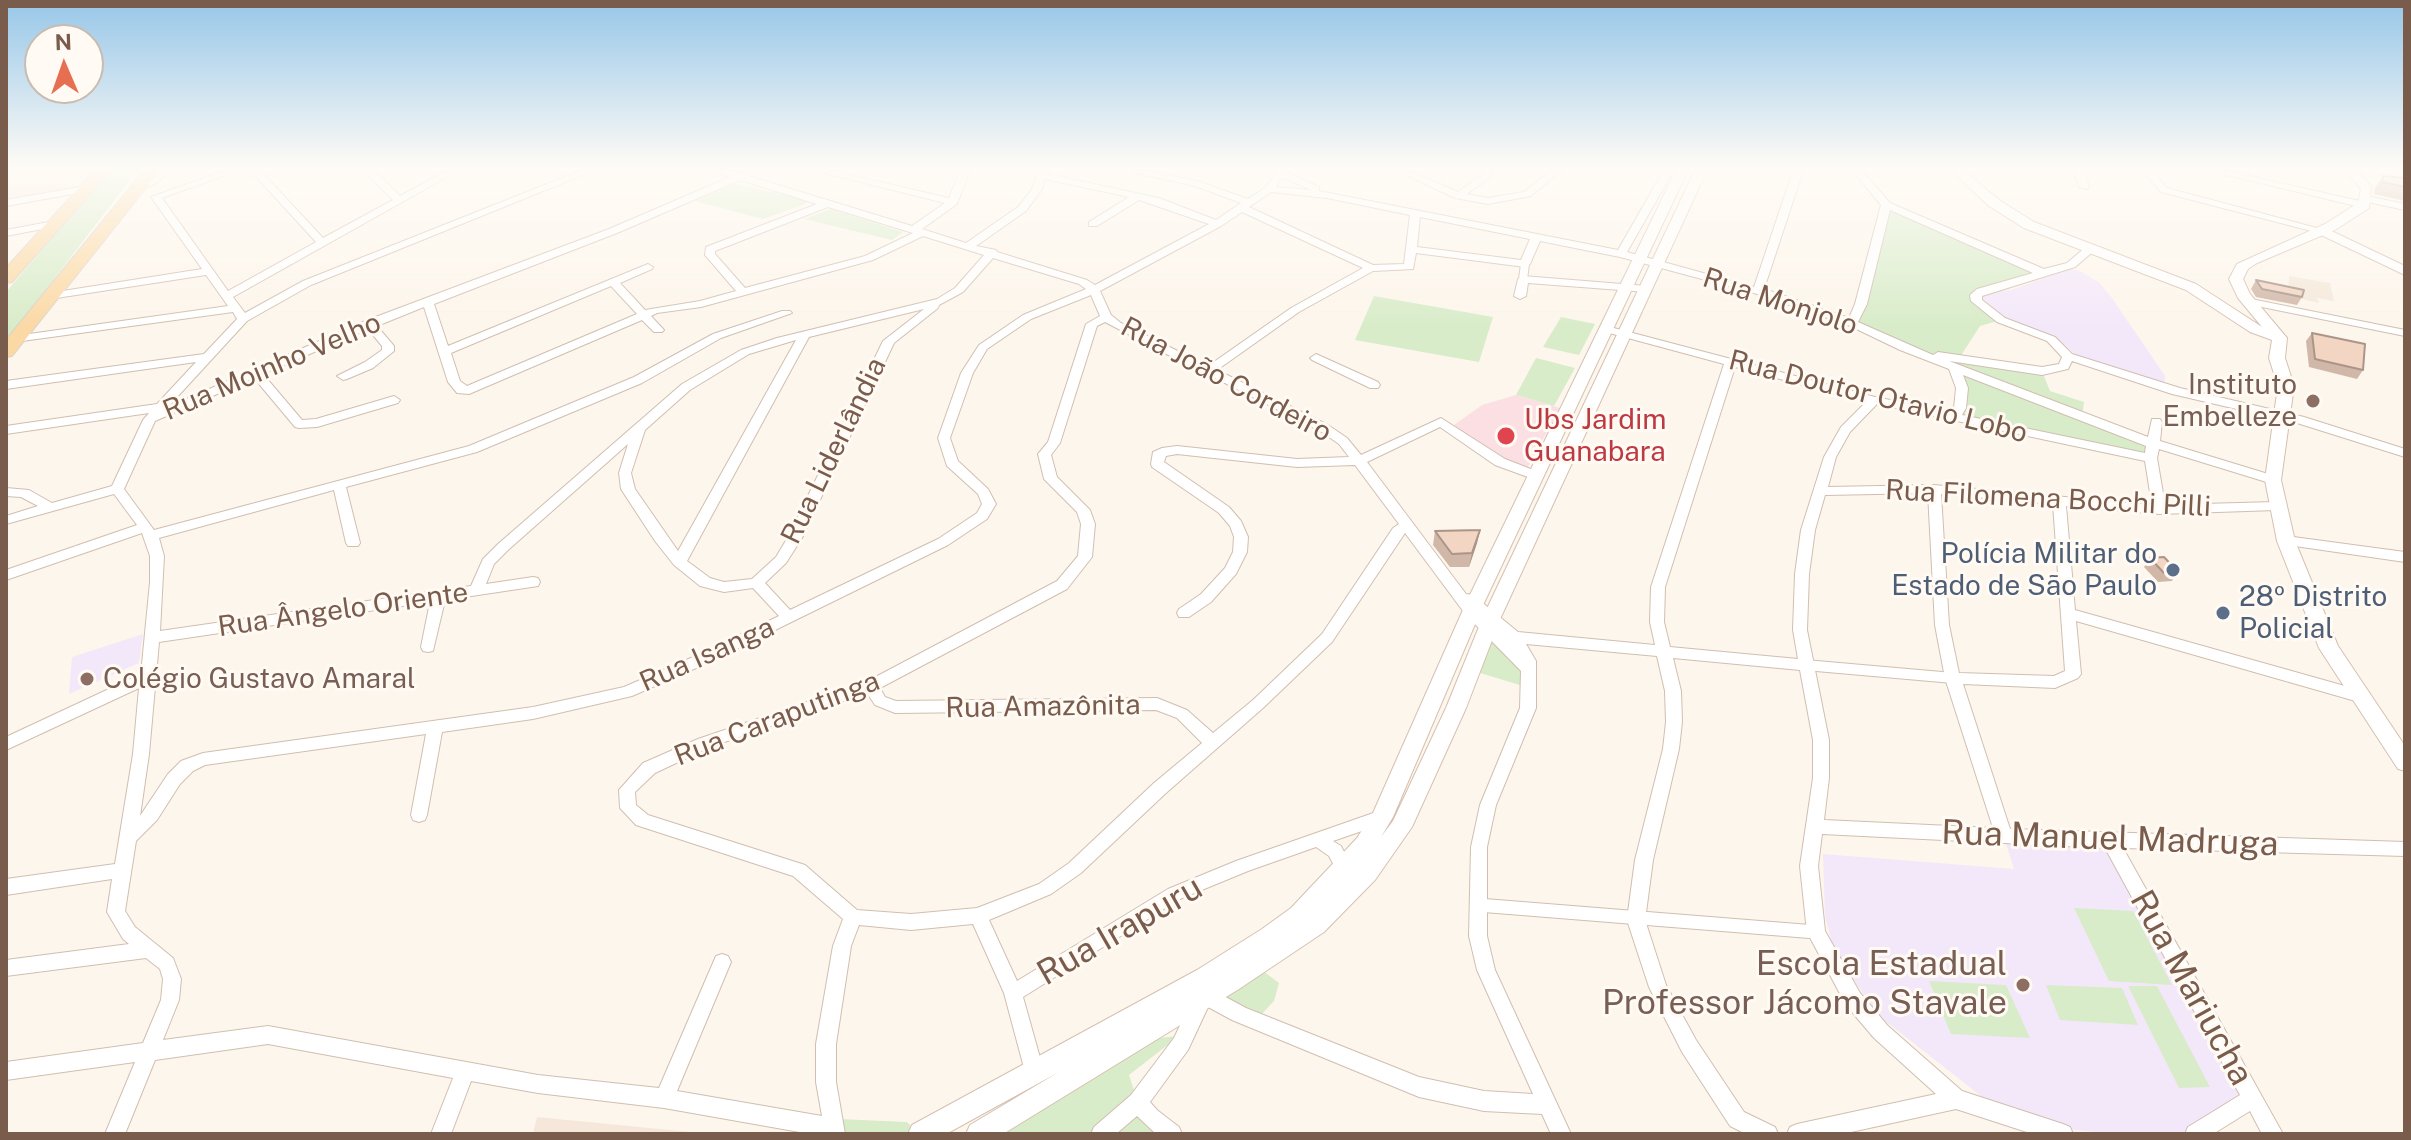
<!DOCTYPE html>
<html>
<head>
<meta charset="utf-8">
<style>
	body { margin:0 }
	#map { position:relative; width:2411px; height:1140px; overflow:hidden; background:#fdf6ec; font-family:"Public Sans",sans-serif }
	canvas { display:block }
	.frame { position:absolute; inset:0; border:8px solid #7a5c4d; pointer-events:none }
	.north { position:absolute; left:24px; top:24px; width:80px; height:80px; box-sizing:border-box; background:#fffaf3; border:2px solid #cabbb1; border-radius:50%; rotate:358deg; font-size:22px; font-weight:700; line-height:32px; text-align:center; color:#7a5c4d }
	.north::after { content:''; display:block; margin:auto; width:28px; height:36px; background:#e76f51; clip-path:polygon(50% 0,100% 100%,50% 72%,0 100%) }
</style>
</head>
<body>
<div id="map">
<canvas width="2411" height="1140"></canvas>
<div class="frame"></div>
<div class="north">N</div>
</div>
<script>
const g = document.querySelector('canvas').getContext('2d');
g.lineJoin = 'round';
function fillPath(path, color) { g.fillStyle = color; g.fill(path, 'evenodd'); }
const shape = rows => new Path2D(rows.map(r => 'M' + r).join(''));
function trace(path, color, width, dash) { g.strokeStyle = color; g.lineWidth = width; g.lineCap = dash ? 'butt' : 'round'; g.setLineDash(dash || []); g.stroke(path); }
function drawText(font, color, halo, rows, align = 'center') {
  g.font = font + ' "Public Sans",sans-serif'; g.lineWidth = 6; g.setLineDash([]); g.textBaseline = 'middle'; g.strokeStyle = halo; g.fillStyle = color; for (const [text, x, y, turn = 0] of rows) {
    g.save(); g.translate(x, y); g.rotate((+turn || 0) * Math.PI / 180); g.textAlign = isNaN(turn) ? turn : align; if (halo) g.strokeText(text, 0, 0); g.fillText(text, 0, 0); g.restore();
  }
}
fillPath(shape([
	[6,168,99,168,80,188,6,201],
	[2289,276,2330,283,2334,301,2317,298,2319,303,2284,295,2288,291],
	[537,1117,711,1134,533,1134]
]), '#f5e8da');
fillPath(shape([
	[2069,269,2078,270,2099,282,2112,298,2165,376,2164,385,2077,356,2057,338,2007,319,1983,302,1982,296,1987,292,2011,290],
	[143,634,139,663,69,694,72,657],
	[2004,837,2102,837,2249,1088,2181,1134,2113,1134,2041,1126,1986,1100,1879,1016,1835,954,1825,917,1823,854,2014,869]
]), '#f3e8fa');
fillPath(shape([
	[1516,395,1560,408,1527,469,1502,461,1454,425,1482,405]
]), '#fbdfe3');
fillPath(shape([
	[112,168,139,168,6,342,6,292],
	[734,184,813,201,763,219,695,201],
	[1886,205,2043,273,1976,295,2001,320,1980,326,1960,357,2042,371,2050,391,2084,402,2082,417,2151,443,2151,458,1953,418,1960,408,1954,367,1852,323],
	[831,209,903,232,892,240,804,219],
	[1374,296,1493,317,1479,362,1355,340],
	[1561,317,1595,324,1579,355,1543,347],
	[1536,358,1575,368,1554,406,1516,395],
	[1488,627,1509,645,1530,688,1470,670],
	[2074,908,2133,911,2172,985,2109,981],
	[1259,968,1279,983,1274,1001,1259,1017,1218,998],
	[1929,981,2006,985,2030,1038,1951,1034],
	[2046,985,2122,988,2138,1025,2060,1020],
	[2128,986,2157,986,2210,1087,2179,1088],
	[1179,1036,1129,1075,1138,1102,1173,1134,982,1134,1149,1039],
	[838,1119,907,1122,919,1134,844,1134]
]), '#d8ecc9');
const pedestrianFar2 = shape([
	[1523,279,1525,264]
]);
const pedestrianFar1 = shape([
	[1805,665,1953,678]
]);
const pedestrian = shape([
	[1478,905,1816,932]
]);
const minor = shape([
	[162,168,172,168,157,183,139,190,133,190,133,186,151,179,162,168],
	[232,168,245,168,162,198,228,291,316,242,248,168,258,168,323,238,393,200,361,168,371,168,400,196,452,168,463,168,233,297,245,313,303,281,587,168,600,168,311,285,247,321,168,407,365,321,609,229,730,177,708,170,706,168,720,168,739,173,753,168,765,168,749,176,912,226,945,203,804,168,820,168,949,198,961,168,971,168,957,204,922,229,966,243,1018,207,1032,189,1040,168,1048,168,1047,174,1159,198,1216,220,1241,203,1195,186,1132,172,1137,169,1197,181,1248,199,1266,187,1275,174,1265,168,1277,168,1319,187,1319,191,1618,250,1665,168,1675,168,1627,252,1754,287,1794,168,1804,168,1764,289,1849,318,1855,304,1881,205,1850,168,1860,168,1890,203,2044,269,2067,263,2087,246,2095,246,2095,250,2075,267,1982,296,1982,300,2005,318,2055,337,2072,354,2180,388,2304,417,2405,449,2405,457,2297,423,2172,394,2072,361,2068,369,2042,375,1949,361,2148,437,2152,419,2160,419,2162,422,2160,441,2278,477,2280,480,2273,484,2159,449,2157,458,2165,505,2276,502,2283,506,2276,510,2159,514,2066,506,2075,610,2359,690,2364,692,2367,696,2364,700,2359,702,2076,621,2081,674,2078,678,2055,688,1963,684,2010,829,2405,842,2405,856,2123,848,2283,1134,2262,1134,2250,1111,2213,1134,2185,1134,2188,1127,2240,1095,2105,848,1822,834,1818,866,1825,931,1860,993,1888,1026,1962,1091,2063,1124,2070,1127,2073,1134,2033,1134,1956,1109,1842,1134,1787,1134,1790,1127,1797,1124,1936,1094,1874,1038,1846,1005,1807,932,1800,866,1813,778,1813,740,1800,670,1673,658,1681,691,1682,722,1679,749,1653,860,1645,920,1666,985,1696,1040,1744,1112,1775,1127,1778,1134,1746,1134,1730,1126,1682,1052,1649,987,1627,920,1635,860,1663,749,1666,722,1665,691,1657,656,1526,644,1536,661,1536,708,1496,805,1487,847,1487,936,1495,970,1571,1134,1551,1134,1542,1114,1484,1111,1419,1097,1232,1020,1208,1007,1188,1050,1150,1102,1157,1110,1179,1127,1182,1134,1156,1134,1137,1116,1116,1134,1091,1134,1094,1127,1131,1095,1174,1038,1194,996,1207,987,1246,1008,1419,1077,1484,1091,1533,1094,1477,970,1469,936,1471,847,1480,805,1520,708,1521,671,1466,615,1405,533,1332,642,1263,708,1166,793,1081,873,1051,894,989,920,1017,981,1168,889,1236,861,1382,810,1388,812,1390,817,1388,822,1333,841,1341,846,1350,863,1353,868,1350,873,1344,875,1338,873,1329,856,1316,847,1248,871,1180,899,1023,997,1044,1072,1041,1079,1034,1081,1027,1079,1004,993,973,924,911,930,859,925,851,946,836,1044,836,1082,845,1134,811,1134,664,1108,538,1093,471,1081,451,1134,431,1134,453,1078,268,1044,155,1060,125,1134,105,1134,135,1062,6,1080,6,1062,143,1043,161,1000,163,979,160,969,146,958,6,976,6,960,129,944,123,939,107,912,112,879,6,895,6,879,115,864,133,754,139,688,6,750,6,737,141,674,150,582,150,556,142,533,6,580,6,570,137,525,114,494,6,524,6,516,38,506,21,497,6,496,6,488,29,490,52,503,112,486,143,420,149,413,6,434,6,426,157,404,196,362,6,389,6,381,204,354,237,319,233,312,15,342,9,339,15,336,228,306,206,275,50,299,44,296,50,293,202,269,151,197,232,168],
	[1282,177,1311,190,1276,187,1282,177],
	[1045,179,1129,197,1089,222,1089,226,1097,226,1139,200,1209,224,1095,285,1087,280,997,252,996,250,976,246,1026,211,1042,189,1045,179],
	[740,180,817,204,706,247,705,255,736,291,700,301,645,310,620,283,652,269,653,267,648,264,448,346,434,304,617,233,740,180],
	[1271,192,1327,198,1410,215,1404,264,1373,265,1249,207,1271,192],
	[828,207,913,233,865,256,745,288,715,254,715,251,828,207],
	[1890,210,2033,273,1977,289,1970,295,1971,301,1997,322,2047,341,2062,357,2059,364,2042,367,1938,352,1933,355,1858,322,1867,304,1890,210],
	[1242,212,1363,268,1291,308,1208,366,1121,323,1111,315,1100,291,1221,226,1242,212],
	[1420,217,1530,239,1521,260,1417,247,1420,217],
	[923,236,984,255,955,288,937,299,777,338,741,350,682,384,498,544,483,559,471,586,160,631,164,556,159,538,334,490,346,543,348,546,358,546,360,543,346,487,477,452,642,383,721,338,792,313,790,311,782,311,713,334,634,377,469,446,154,530,124,489,155,421,254,378,295,427,299,428,317,427,398,403,400,400,394,396,316,419,302,420,263,374,368,329,382,346,382,350,365,362,337,376,343,380,347,379,373,368,394,351,394,346,377,326,424,307,448,382,457,393,469,394,642,320,654,332,662,332,664,330,651,316,657,313,701,307,873,260,923,236],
	[1540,241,1620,257,1754,293,1848,325,1900,350,1949,369,1956,388,1954,408,1951,412,1875,397,1610,327,1602,327,1602,331,1724,364,1651,587,1650,622,1655,645,1518,632,1473,595,1466,594,1367,462,1440,427,1495,465,1536,480,1541,479,1542,476,1541,473,1505,459,1441,418,1361,455,1347,438,1328,425,1217,370,1299,312,1373,271,1413,269,1416,253,1525,267,1530,264,1540,241],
	[993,258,1079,284,1086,289,1023,315,979,345,961,373,938,438,947,466,978,494,982,504,977,513,938,539,790,610,765,583,786,563,802,538,894,343,938,308,939,305,963,292,993,258],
	[611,286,637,314,467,386,460,381,451,353,611,286],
	[1091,295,1100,316,1086,324,1048,442,1038,454,1044,479,1077,512,1081,524,1078,556,1057,581,866,682,698,739,643,763,619,790,620,808,636,825,793,876,843,919,833,946,816,1044,816,1082,822,1116,677,1091,731,962,728,956,722,954,716,956,659,1088,538,1075,268,1026,163,1040,179,1000,181,979,173,958,135,927,125,911,136,841,157,820,180,784,193,771,205,765,426,734,411,815,413,820,419,822,425,820,427,815,442,732,533,719,632,696,710,662,948,545,987,519,996,504,988,489,958,461,950,438,973,373,987,349,1031,319,1091,295],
	[924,309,883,341,788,537,776,557,752,579,724,582,710,578,687,561,809,337,924,309],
	[1105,322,1201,372,1203,375,1209,375,1320,431,1339,444,1349,457,1297,459,1177,446,1162,448,1153,452,1151,464,1152,467,1219,513,1230,526,1234,537,1233,552,1225,568,1201,594,1179,609,1177,613,1179,617,1189,617,1211,602,1236,574,1247,552,1248,537,1241,521,1229,507,1164,462,1166,456,1177,454,1297,467,1355,465,1399,524,1393,528,1322,634,1253,700,1213,733,1187,710,1157,698,896,701,885,697,880,688,1067,589,1092,557,1095,524,1090,510,1057,477,1051,455,1060,443,1097,326,1105,322],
	[796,340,678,551,635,489,631,473,645,430,690,390,749,354,796,340],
	[1735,367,1866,402,1841,427,1824,457,1801,530,1795,574,1793,630,1798,659,1670,647,1664,622,1665,587,1735,367],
	[1963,375,2146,446,2145,453,1962,415,1966,408,1968,388,1963,375],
	[1877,404,2145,461,2152,505,1934,485,1828,487,1836,457,1850,432,1877,404],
	[628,444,619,473,621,489,655,541,674,565,700,586,724,592,753,588,779,616,700,654,624,687,533,707,203,753,181,761,168,774,140,816,149,754,159,642,430,602,421,647,423,651,428,652,433,651,445,600,538,586,540,582,538,578,533,577,486,584,494,564,508,550,628,444],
	[1928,493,1935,625,1945,678,1993,828,1824,820,1829,778,1829,740,1807,630,1809,574,1815,530,1825,495,1928,493],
	[1941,494,2053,504,2065,671,2054,676,1959,673,1949,625,1941,494],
	[867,693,875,705,895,713,1156,710,1177,718,1202,743,1154,783,1069,863,1039,884,977,908,911,914,857,910,805,865,648,815,636,805,635,792,655,773,710,747,867,693],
	[1391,168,1403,168,1458,192,1483,174,1484,168,1494,168,1490,177,1467,194,1488,198,1524,192,1554,168,1564,168,1531,196,1488,204,1455,198,1391,168],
	[1703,168,1770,168,1765,171,1708,171,1703,168],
	[2073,168,2083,168,2089,187,2087,189,2079,187,2073,168],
	[2140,168,2150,168,2167,188,2328,231,2323,234,2161,192,2140,168],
	[2198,168,2214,168,2364,202,2369,205,2364,208,2198,168],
	[86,186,91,189,89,191,6,206,6,200,86,186],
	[2367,196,2405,204,2405,210,2363,201,2362,199,2367,196],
	[54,221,59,224,58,226,6,236,6,230,54,221],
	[1523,276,1647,286,1652,289,1647,292,1528,283,1526,296,1520,299,1514,296,1518,279,1523,276],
	[2251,299,2405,330,2405,336,2247,304,2245,302,2251,299],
	[1316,354,1378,382,1380,385,1378,388,1370,388,1312,360,1310,358,1316,354],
	[2286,536,2405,552,2405,562,2281,544,2279,541,2281,538,2286,536]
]);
const tertiary = shape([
	[2323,227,2405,266,2405,275,2319,234,2317,231,2323,227]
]);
const secondary = shape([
	[1677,168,1689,168,1484,603,1393,817,1381,837,1393,821,1446,708,1483,617,1696,168,1708,168,1501,617,1466,708,1412,827,1375,880,1324,932,1239,989,1003,1134,966,1134,970,1125,1059,1072,946,1134,908,1134,912,1125,1197,970,1262,929,1291,908,1357,838,1373,813,1466,603,1677,168],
	[1948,168,1961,168,1999,200,2034,222,2196,284,2262,327,2238,298,2229,279,2237,264,2325,224,2358,203,2361,189,2343,168,2355,168,2371,186,2369,208,2335,230,2257,263,2248,269,2243,279,2250,294,2287,338,2285,358,2294,386,2281,480,2295,541,2338,646,2405,746,2405,771,2398,769,2319,648,2277,541,2265,480,2278,386,2269,358,2272,340,2250,332,2186,290,2024,228,1989,206,1948,168]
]);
const primary = shape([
	[97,168,113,168,12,282,6,283,6,268,97,168],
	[146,168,162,168,12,356,6,357,6,340,146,168]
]);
trace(pedestrianFar2, '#d1beb0', 10);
trace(pedestrianFar1, '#d1beb0', 12);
trace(pedestrian, '#d1beb0', 15);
trace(minor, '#d1beb0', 2);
trace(tertiary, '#d1beb0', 2);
trace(secondary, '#d6c0b0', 2);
trace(primary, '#dad1cd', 2);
trace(pedestrianFar2, '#fff', 8);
trace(pedestrianFar1, '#fff', 10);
trace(pedestrian, '#fff', 13);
fillPath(minor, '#fff');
fillPath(tertiary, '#fff');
fillPath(secondary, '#fff');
fillPath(primary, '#fbd9a5');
fillPath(shape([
	[2383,176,2405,178,2405,201,2374,194,2375,188],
	[2256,280,2302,297,2297,305,2256,297,2251,289],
	[2312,333,2363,370,2357,379,2309,367,2306,341],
	[1480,530,1477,543,1469,567,1450,567,1433,545,1435,531],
	[2150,558,2178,572,2172,581,2158,582,2144,567]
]), '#d1b7a8');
fillPath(shape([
	[1480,530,1477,543,1469,567,1472,553]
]), '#aa9588');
const building = shape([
	[2383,176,2405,178,2405,187,2382,182,2383,176],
	[2256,280,2304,290,2302,297,2262,289,2256,280],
	[2312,333,2365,344,2363,370,2315,359,2312,333],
	[1480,530,1472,553,1452,554,1435,531,1480,530],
	[2164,557,2178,572,2164,573,2150,558,2164,557]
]);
fillPath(building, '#f3d5c3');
trace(building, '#aa9588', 2);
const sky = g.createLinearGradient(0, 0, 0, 327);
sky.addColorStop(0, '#97c7e8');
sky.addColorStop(0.51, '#fefbf6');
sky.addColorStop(1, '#fefbf600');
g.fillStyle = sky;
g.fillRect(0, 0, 2411, 327);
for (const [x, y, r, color] of [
	[2313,401,8,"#8d6e63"],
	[1506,436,10,"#e0444e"],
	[2173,570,8,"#5c6f8a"],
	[2223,613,8,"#5c6f8a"],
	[87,679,8,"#8d6e63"],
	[2023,985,8,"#8d6e63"]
]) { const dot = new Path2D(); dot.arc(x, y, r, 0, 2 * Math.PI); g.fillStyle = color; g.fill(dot); trace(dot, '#fffaf3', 3); }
drawText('28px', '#7a5c4d', '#fffaf3', [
	["Rua Monjolo",1780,302,18],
	["Rua Moinho Velho",272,367,-23],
	["Rua João Cordeiro",1226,380,28],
	["Rua Doutor Otavio Lobo",1878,397,14],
	["Rua Liderlândia",834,451,-64],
	["Rua Filomena Bocchi Pilli",2048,499,3],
	["Rua Ângelo Oriente",343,610,-8],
	["Rua Isanga",707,655,-24],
	["Rua Amazônita",1043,707,-1],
	["Rua Caraputinga",777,719,-21]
]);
drawText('28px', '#785e54', '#fffaf3', [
	["Instituto",2297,385],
	["Embelleze",2297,417],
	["Colégio Gustavo Amaral",103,679,"left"]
], 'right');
drawText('28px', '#be3a42', '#fffaf3', [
	["Ubs Jardim",1524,420],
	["Guanabara",1524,452]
], 'left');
drawText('28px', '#4e5e75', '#fffaf3', [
	["Polícia Militar do",2157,554],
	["Estado de São Paulo",2157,586],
	["28º Distrito",2239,597,"left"],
	["Policial",2239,629,"left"]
], 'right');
drawText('34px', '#7a5c4d', '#fffaf3', [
	["Rua Manuel Madruga",2110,839,2],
	["Rua Irapuru",1120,931,-30],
	["Rua Mariucha",2191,988,61]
]);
drawText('34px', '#785e54', '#fffaf3', [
	["Escola Estadual",2007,965],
	["Professor Jácomo Stavale",2007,1004]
], 'right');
</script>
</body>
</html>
